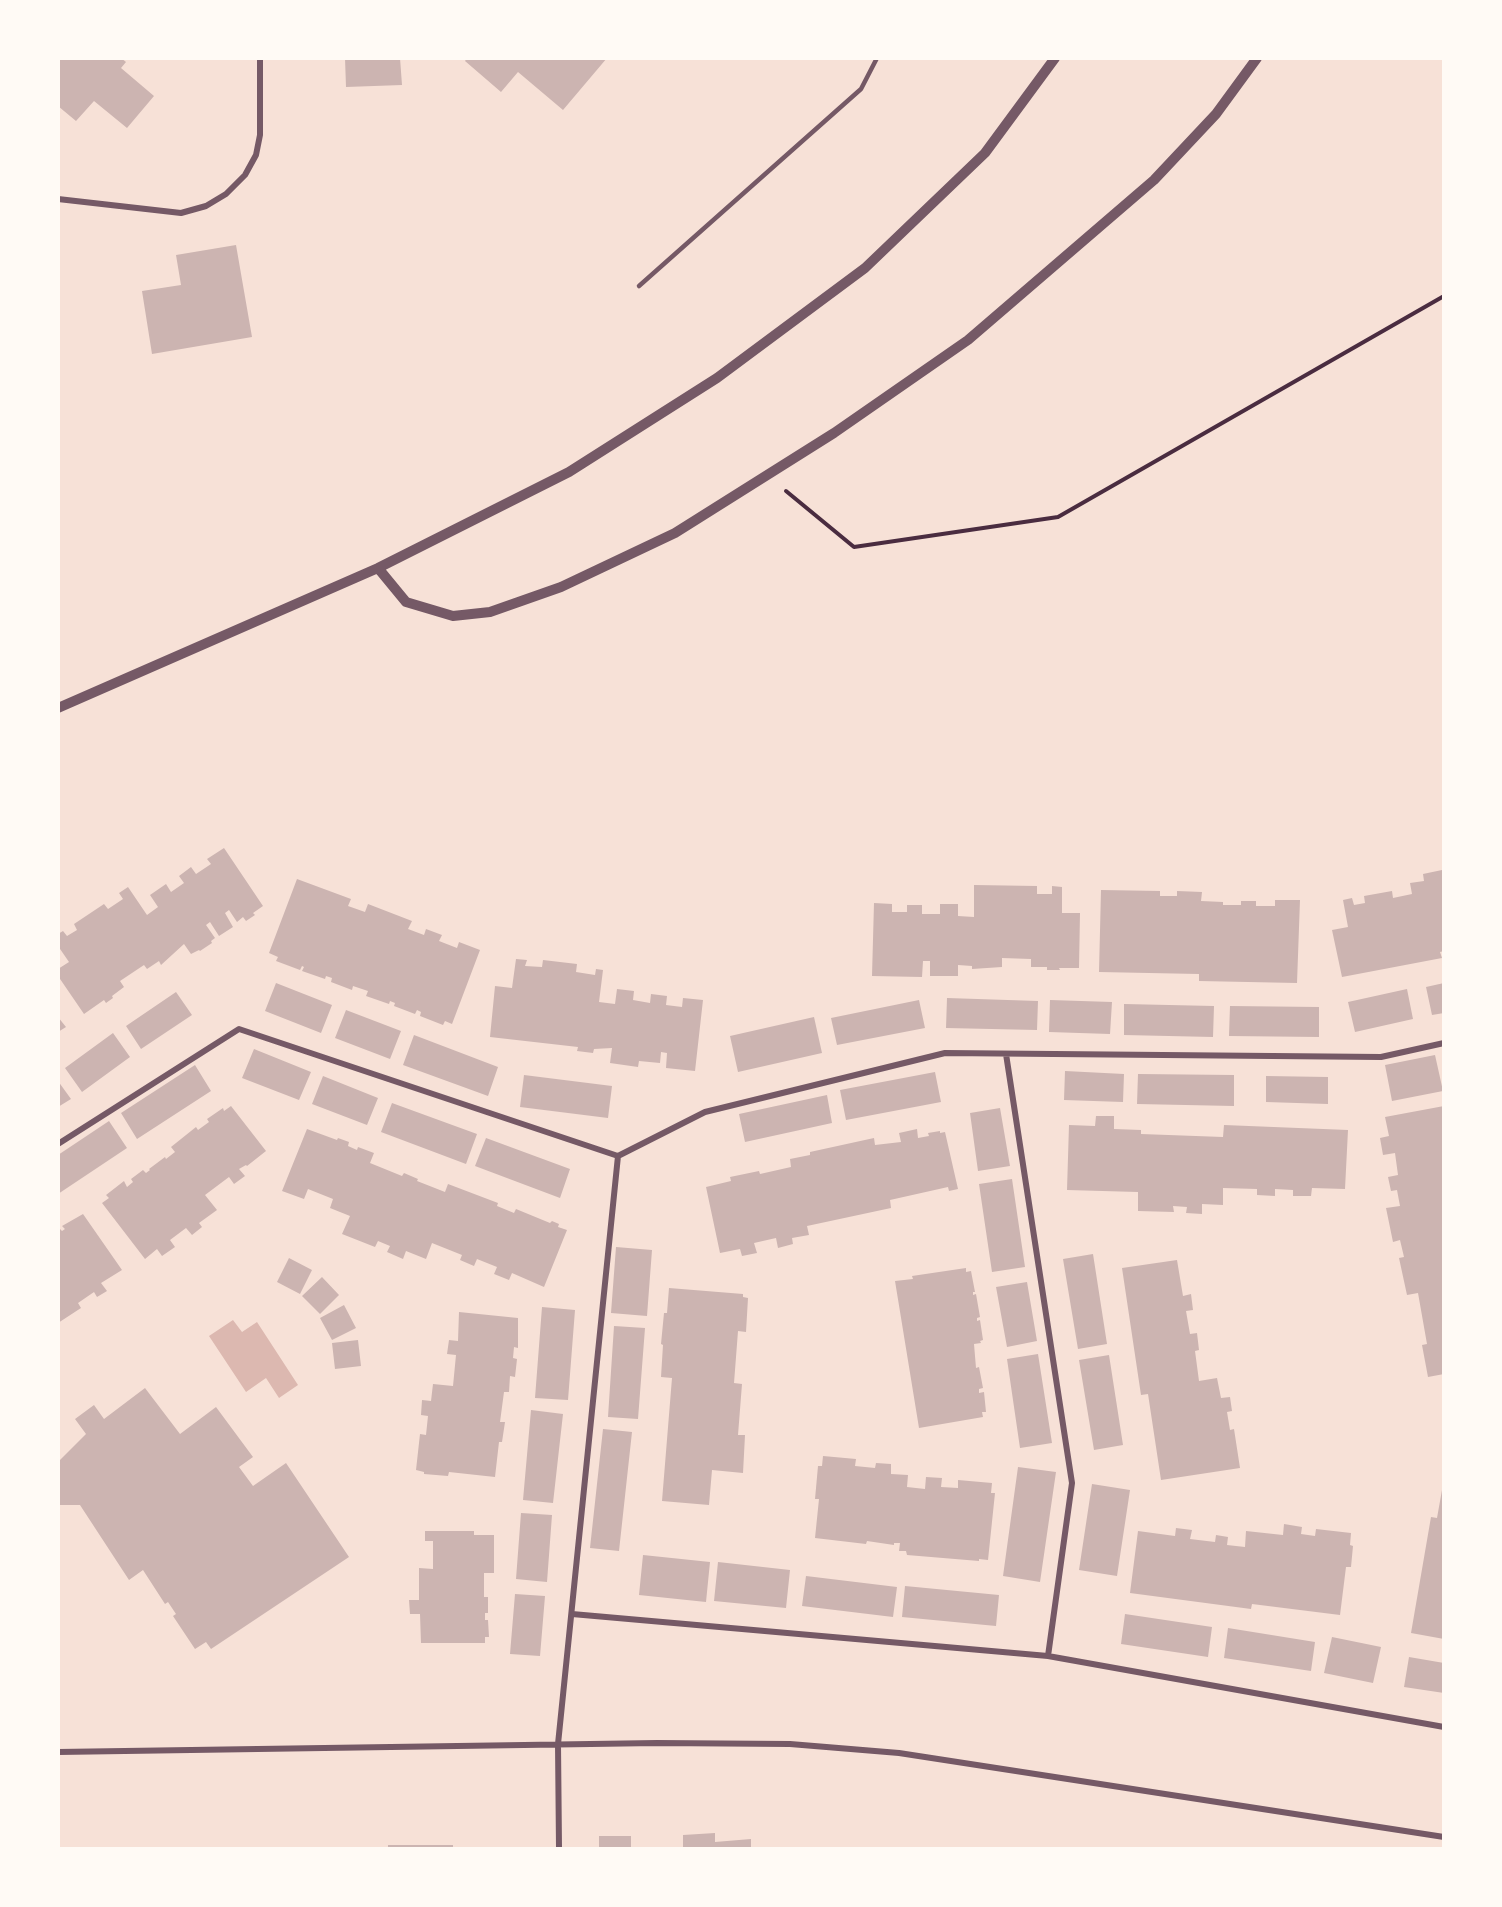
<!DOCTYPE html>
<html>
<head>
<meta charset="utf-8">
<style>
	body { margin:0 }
	#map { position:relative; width:1502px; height:1907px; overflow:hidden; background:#f7e1d7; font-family:Helvetica,sans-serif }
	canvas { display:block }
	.frame { position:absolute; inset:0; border:60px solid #fffaf5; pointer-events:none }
</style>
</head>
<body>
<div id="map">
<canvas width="1502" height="1907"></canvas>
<div class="frame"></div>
</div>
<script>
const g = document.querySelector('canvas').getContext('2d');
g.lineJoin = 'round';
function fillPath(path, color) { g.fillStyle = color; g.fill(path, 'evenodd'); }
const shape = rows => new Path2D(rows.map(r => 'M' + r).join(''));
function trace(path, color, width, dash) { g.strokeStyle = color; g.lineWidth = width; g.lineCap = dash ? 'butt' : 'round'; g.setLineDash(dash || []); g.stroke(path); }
fillPath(shape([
	[233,1320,242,1332,257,1322,298,1385,279,1398,266,1378,246,1392,209,1336]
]), '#dcb8b0');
fillPath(shape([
	[58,58,121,58,126,62,121,68,154,96,127,128,94,101,76,121,58,106],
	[345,58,400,58,402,85,346,87],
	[467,58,607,58,563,110,518,72,501,92,465,61],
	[236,245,252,337,152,354,142,291,181,285,176,255],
	[224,848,263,906,253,913,255,915,246,921,243,917,237,922,229,910,225,913,233,927,219,936,210,922,206,925,215,938,211,941,212,943,200,951,199,950,191,954,184,944,161,965,159,961,147,969,144,965,120,981,124,987,112,996,113,998,106,1003,104,1000,84,1014,58,976,58,969,69,962,58,946,58,934,63,931,67,936,77,930,74,924,104,904,108,909,123,899,119,893,128,887,147,915,158,907,150,895,166,884,171,892,184,883,179,876,191,867,196,874,211,864,207,859],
	[1442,870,1444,951,1440,952,1442,958,1342,977,1332,930,1348,927,1343,900,1352,898,1354,905,1365,903,1364,896,1392,891,1393,898,1412,894,1410,883,1424,881,1423,874],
	[297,879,351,899,348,906,365,912,368,904,412,921,408,929,424,935,426,929,442,935,439,941,457,948,459,942,480,950,452,1024,445,1021,443,1025,420,1016,421,1012,417,1010,415,1014,394,1006,395,1003,390,1001,389,1004,366,996,368,991,353,986,352,990,331,982,332,978,326,976,325,979,302,971,304,967,302,966,300,970,276,961,278,957,269,953],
	[974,885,1037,886,1037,894,1052,894,1052,886,1062,887,1062,913,1080,913,1079,968,1059,968,1060,970,1047,970,1047,967,1031,967,1031,959,1002,958,1002,967,972,969,972,966,958,965,958,976,930,976,930,961,923,961,922,977,872,976,874,903,892,904,892,912,907,912,907,905,922,905,922,914,940,914,940,904,958,904,958,916,974,917],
	[1101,890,1160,891,1160,896,1177,896,1177,891,1202,892,1201,901,1223,902,1223,905,1241,905,1241,901,1256,901,1256,906,1275,906,1275,900,1300,900,1297,983,1199,981,1199,974,1099,972],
	[516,959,527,960,525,966,542,967,543,960,577,964,576,972,595,975,596,969,603,970,599,1002,615,1004,617,989,634,991,633,1000,650,1003,651,994,667,996,666,1005,682,1007,683,998,703,1000,695,1071,666,1068,667,1053,661,1052,660,1063,639,1061,638,1067,610,1063,612,1048,594,1049,593,1053,577,1051,578,1047,490,1037,495,986,512,988],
	[276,983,332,1005,321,1033,265,1011],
	[1444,983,1444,1013,1432,1015,1426,987],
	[1407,989,1413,1019,1355,1032,1348,1002],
	[176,992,192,1015,141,1049,126,1026],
	[947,998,1038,1001,1037,1030,946,1028],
	[919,1000,925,1028,837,1045,831,1018],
	[1050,1000,1112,1002,1110,1034,1049,1032],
	[1124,1004,1214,1006,1213,1037,1124,1035],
	[1230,1006,1319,1007,1319,1037,1229,1036],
	[346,1010,401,1031,390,1059,335,1038],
	[58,1017,66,1027,58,1032],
	[814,1017,822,1053,738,1072,730,1036],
	[113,1033,130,1057,82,1092,65,1068],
	[414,1035,498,1067,488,1096,403,1065],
	[254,1049,311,1072,299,1100,242,1078],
	[1435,1055,1443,1091,1392,1101,1385,1065],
	[195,1065,211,1091,137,1139,121,1113],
	[1065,1071,1124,1074,1123,1102,1064,1100],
	[935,1072,941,1102,846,1120,840,1090],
	[1138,1074,1234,1075,1234,1106,1137,1104],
	[524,1075,612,1086,608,1118,520,1107],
	[323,1076,378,1098,367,1125,312,1104],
	[1266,1076,1328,1077,1328,1104,1266,1102],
	[58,1081,71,1099,58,1107],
	[827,1095,832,1123,745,1142,739,1114],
	[392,1103,477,1134,466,1164,381,1132],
	[231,1106,266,1151,247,1166,246,1165,239,1169,245,1176,234,1184,229,1177,205,1195,217,1210,199,1223,202,1227,192,1235,186,1228,170,1240,175,1247,162,1256,157,1249,145,1259,102,1203,109,1198,106,1195,124,1181,127,1187,133,1182,131,1179,143,1170,146,1173,150,1170,149,1169,165,1157,166,1159,175,1152,171,1147,196,1127,198,1130,209,1122,207,1119,223,1108,224,1111],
	[1444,1106,1444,1374,1428,1377,1422,1345,1427,1344,1418,1293,1407,1295,1399,1258,1404,1257,1400,1240,1393,1242,1386,1208,1400,1206,1397,1190,1391,1191,1388,1177,1398,1175,1395,1153,1383,1155,1380,1138,1389,1136,1385,1117],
	[1000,1108,1010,1166,978,1171,970,1113],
	[1096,1116,1114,1116,1114,1129,1141,1130,1141,1134,1223,1137,1224,1125,1348,1130,1345,1189,1312,1188,1311,1196,1293,1196,1293,1190,1275,1189,1275,1196,1257,1195,1257,1189,1223,1188,1223,1205,1202,1204,1202,1214,1186,1213,1187,1207,1173,1206,1174,1212,1138,1211,1138,1192,1067,1190,1069,1125,1095,1126],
	[109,1121,127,1148,58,1194,58,1155],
	[307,1129,337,1140,338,1138,349,1142,348,1146,357,1150,358,1147,374,1153,370,1163,402,1176,404,1173,418,1179,417,1181,445,1192,448,1184,498,1203,497,1206,514,1213,516,1209,550,1223,552,1221,559,1224,558,1227,567,1230,544,1287,512,1273,509,1280,494,1274,497,1267,477,1259,474,1266,460,1260,462,1255,432,1243,426,1259,406,1251,403,1259,387,1252,390,1246,378,1241,375,1247,342,1234,350,1216,330,1208,333,1199,308,1189,304,1199,282,1191],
	[917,1129,918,1138,929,1136,928,1133,940,1131,940,1133,945,1132,958,1189,949,1191,948,1187,890,1200,891,1208,807,1226,809,1235,792,1238,793,1244,778,1248,776,1238,754,1243,757,1253,742,1256,740,1249,720,1253,706,1187,731,1181,730,1177,759,1171,760,1174,791,1167,790,1159,810,1155,810,1152,874,1138,875,1145,901,1142,899,1133],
	[486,1138,570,1169,560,1198,475,1166],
	[1012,1179,1025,1267,992,1272,979,1184],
	[83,1214,122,1270,101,1283,107,1291,97,1297,94,1292,78,1303,81,1308,58,1323,58,1227,62,1231,65,1229,62,1226],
	[616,1247,652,1250,647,1316,611,1313],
	[1093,1254,1107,1344,1078,1349,1063,1259],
	[289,1258,312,1270,300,1294,277,1282],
	[1177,1260,1183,1296,1191,1294,1193,1310,1186,1311,1190,1334,1197,1333,1199,1350,1195,1351,1199,1381,1217,1378,1221,1398,1230,1397,1232,1411,1227,1412,1230,1430,1234,1429,1240,1468,1161,1480,1148,1394,1141,1395,1122,1268],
	[966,1268,966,1272,971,1271,975,1292,973,1292,973,1295,976,1294,980,1317,977,1318,977,1321,980,1320,983,1340,980,1341,981,1343,974,1344,976,1368,979,1367,983,1388,979,1389,979,1393,984,1392,986,1412,982,1412,983,1417,919,1428,895,1281,913,1279,912,1276],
	[322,1277,339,1295,320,1314,302,1296],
	[1027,1282,1037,1341,1007,1347,996,1287],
	[669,1288,743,1294,743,1297,748,1298,746,1332,738,1331,734,1383,742,1384,738,1435,745,1435,743,1473,712,1470,709,1505,662,1501,672,1378,661,1377,663,1345,661,1344,664,1313,667,1313],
	[344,1305,356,1328,332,1340,320,1318],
	[542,1307,575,1310,568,1400,535,1398],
	[459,1312,518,1318,518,1348,514,1347,513,1358,517,1359,515,1377,510,1376,509,1392,504,1392,500,1422,505,1422,502,1442,499,1442,495,1477,449,1472,448,1476,424,1474,424,1472,416,1470,420,1434,426,1435,428,1416,421,1415,422,1400,431,1401,433,1384,453,1386,456,1355,447,1354,449,1340,458,1341],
	[614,1326,645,1328,638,1419,608,1417],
	[358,1340,361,1366,335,1369,332,1343],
	[1038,1354,1052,1443,1020,1448,1007,1359],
	[1109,1355,1123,1445,1094,1450,1079,1360],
	[145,1388,180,1434,216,1407,253,1457,239,1467,253,1486,286,1463,349,1557,211,1649,206,1642,195,1649,173,1616,176,1614,168,1602,165,1604,143,1570,129,1580,80,1505,58,1505,58,1462,86,1434,75,1419,94,1405,104,1419],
	[531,1410,563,1414,553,1503,523,1500],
	[603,1429,632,1432,619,1551,590,1548],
	[823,1456,856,1459,855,1466,875,1468,876,1463,891,1464,891,1474,908,1475,907,1487,925,1489,926,1477,942,1478,941,1487,958,1488,958,1480,992,1483,991,1493,995,1493,988,1560,979,1559,979,1561,907,1555,906,1551,899,1551,900,1543,894,1543,894,1545,867,1541,866,1544,815,1538,819,1499,815,1499,818,1466,822,1466],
	[1018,1467,1056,1472,1040,1582,1003,1576],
	[1092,1484,1130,1490,1117,1576,1079,1570],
	[1442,1490,1444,1490,1444,1639,1411,1633,1431,1517,1437,1518],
	[521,1513,552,1515,547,1582,516,1579],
	[1284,1524,1302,1527,1301,1534,1315,1536,1316,1529,1351,1533,1350,1545,1353,1546,1351,1567,1346,1567,1340,1615,1252,1604,1251,1609,1130,1593,1138,1531,1175,1536,1176,1528,1192,1530,1190,1539,1215,1542,1216,1535,1228,1537,1227,1545,1245,1547,1246,1531,1283,1535],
	[425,1531,474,1531,474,1535,494,1535,494,1573,484,1573,484,1597,488,1597,488,1613,485,1613,485,1620,488,1620,489,1637,485,1637,485,1643,421,1643,420,1614,410,1614,409,1600,419,1600,419,1568,433,1569,433,1541,425,1541],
	[643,1555,710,1562,706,1602,639,1595],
	[718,1562,790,1570,786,1608,714,1601],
	[806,1576,897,1587,893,1617,802,1606],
	[905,1586,999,1595,996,1626,902,1617],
	[515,1594,545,1596,540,1656,510,1654],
	[1125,1614,1212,1627,1208,1657,1121,1644],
	[1228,1628,1315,1642,1311,1671,1224,1658],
	[1332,1637,1381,1647,1373,1683,1324,1673],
	[1409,1657,1444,1663,1444,1693,1404,1687],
	[715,1833,715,1842,751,1839,751,1848,683,1848,683,1835],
	[599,1836,631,1836,631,1848,599,1848],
	[388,1845,453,1845,453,1848,388,1848]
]), '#ccb4b1');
trace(shape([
	[786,491,854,547,1058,517,1444,296]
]), '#4a2c40', 4);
trace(shape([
	[639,286,861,89,877,58]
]), '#755966', 4.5);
trace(shape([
	[58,199,181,213,206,206,226,194,245,175,256,155,260,135,260,58],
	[1006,1054,1072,1483,1048,1656],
	[58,1144,239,1029,618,1156,705,1112,945,1053,1381,1057,1444,1043],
	[572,1614,1048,1656,1444,1727],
	[58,1752,657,1743,790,1744,899,1753,1444,1837],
	[559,1848,558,1744,618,1156]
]), '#755966', 6);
trace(shape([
	[378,568,406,602,453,616,490,612,561,587,675,533,834,433,968,340,1154,180,1216,114,1257,58],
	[58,708,378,568,569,472,717,378,865,268,985,153,1055,58]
]), '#755966', 10);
</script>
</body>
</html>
